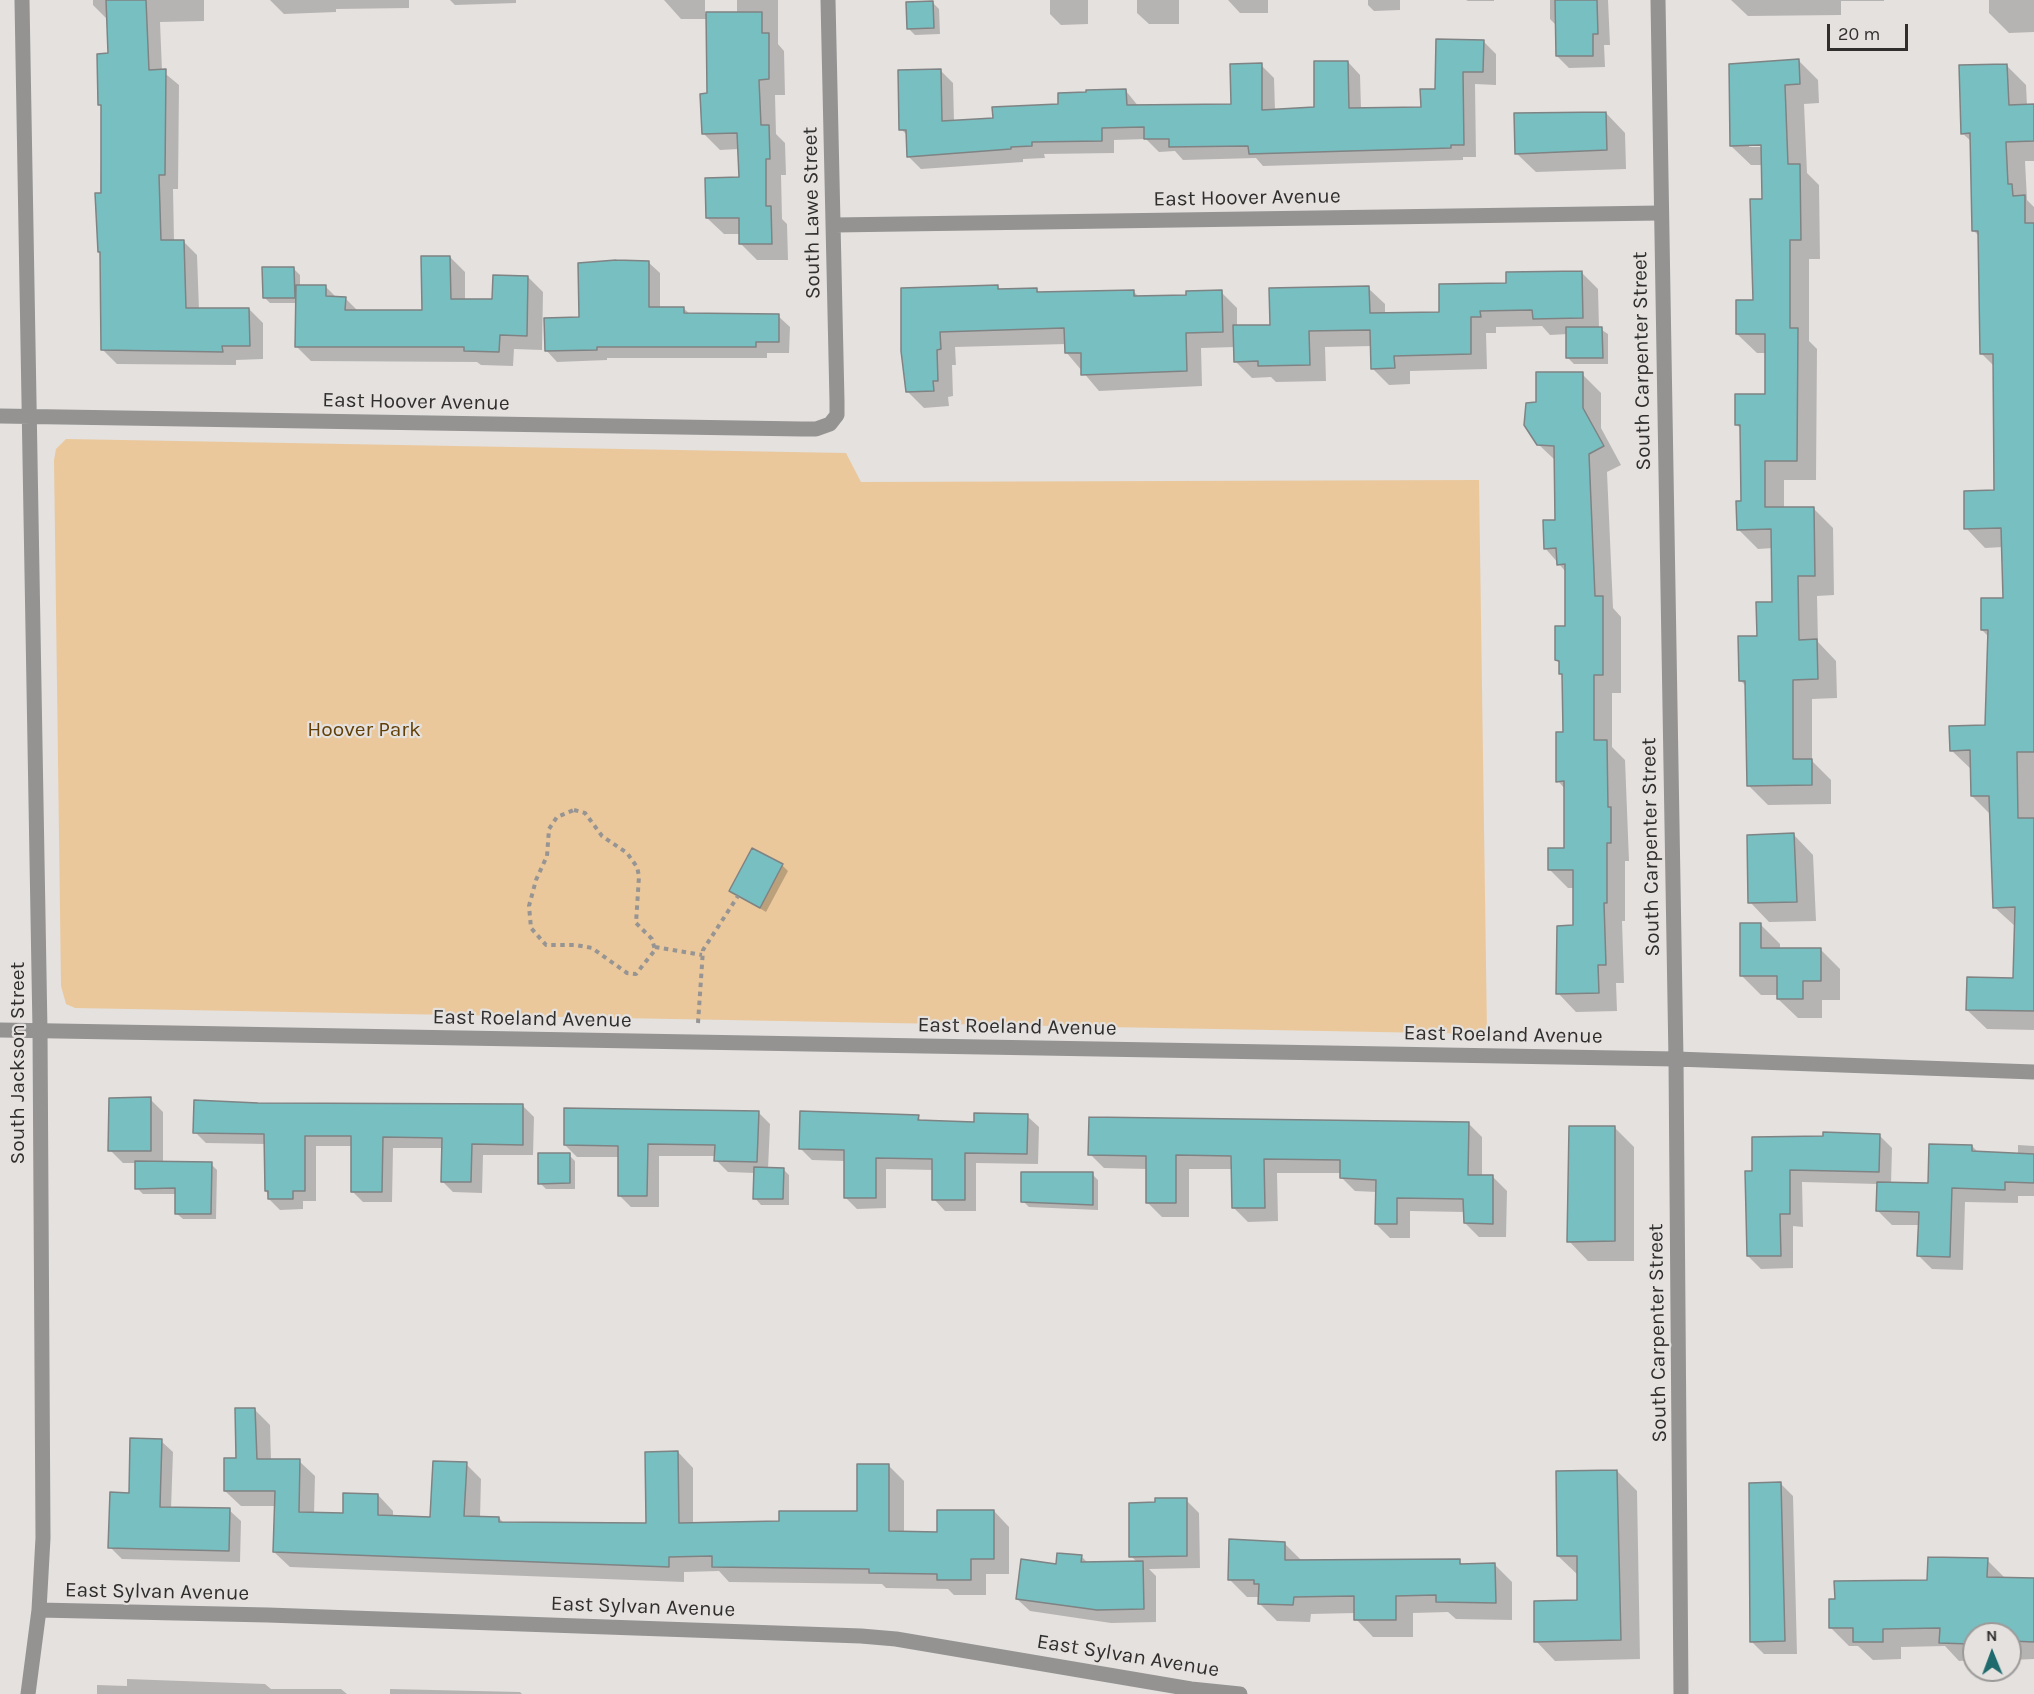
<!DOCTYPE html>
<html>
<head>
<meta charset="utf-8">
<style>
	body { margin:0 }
	#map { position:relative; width:2034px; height:1694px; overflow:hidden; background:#e4e1df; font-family:Karla,sans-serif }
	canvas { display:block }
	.north { position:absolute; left:1962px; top:1622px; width:60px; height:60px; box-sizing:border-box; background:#e4e1df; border:2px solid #9c9a98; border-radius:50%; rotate:359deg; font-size:16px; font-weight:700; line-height:24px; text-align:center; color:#302f2e }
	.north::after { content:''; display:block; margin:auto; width:21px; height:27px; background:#1e6a6d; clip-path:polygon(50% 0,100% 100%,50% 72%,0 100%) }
	.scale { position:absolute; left:1827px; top:24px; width:81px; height:27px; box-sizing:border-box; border:3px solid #302f2e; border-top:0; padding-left:8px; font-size:18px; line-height:21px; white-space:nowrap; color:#302f2e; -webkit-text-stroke:4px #e4e1df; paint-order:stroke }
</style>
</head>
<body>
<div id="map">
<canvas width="2034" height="1694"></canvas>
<div class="north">N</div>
<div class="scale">20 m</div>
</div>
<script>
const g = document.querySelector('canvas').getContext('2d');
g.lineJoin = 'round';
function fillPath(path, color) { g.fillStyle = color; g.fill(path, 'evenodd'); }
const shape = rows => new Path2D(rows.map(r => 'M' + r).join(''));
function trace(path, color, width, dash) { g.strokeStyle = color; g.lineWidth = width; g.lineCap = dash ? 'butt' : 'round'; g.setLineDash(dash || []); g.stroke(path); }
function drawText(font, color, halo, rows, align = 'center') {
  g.font = font + ' Karla,sans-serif'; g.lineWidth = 4.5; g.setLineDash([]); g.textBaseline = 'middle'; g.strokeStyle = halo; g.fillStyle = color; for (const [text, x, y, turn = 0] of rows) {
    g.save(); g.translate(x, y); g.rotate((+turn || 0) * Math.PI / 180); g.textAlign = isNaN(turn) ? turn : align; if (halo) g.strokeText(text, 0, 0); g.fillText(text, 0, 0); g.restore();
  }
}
fillPath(shape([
	[66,439,846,453,861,482,1479,480,1487,1034,75,1008,66,1004,61,986,54,460,56,449]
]), '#eac89c');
fillPath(shape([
	[93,0,204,0,204,21,160,22,162,71,179,85,178,189,173,189,174,241,183,241,197,255,199,310,249,309,263,323,263,359,236,360,236,365,117,364,103,350,102,254,99,252,102,107,100,104,109,55,107,19,93,5],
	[270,0,409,0,409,8,336,9,336,12,284,14],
	[450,0,516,0,516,3,455,5],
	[664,0,705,0,705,14,737,13,737,0,778,0,778,44,784,51,785,95,775,95,776,134,785,143,786,175,781,175,782,219,787,224,788,260,757,260,741,244,741,234,724,234,707,218,741,179,739,149,720,150,703,133,709,95,708,19,681,19],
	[1050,0,1088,0,1088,24,1061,25,1050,14],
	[1137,0,1179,0,1179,24,1149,24,1137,13],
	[1228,0,1268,0,1268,13,1240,13],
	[1368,0,1400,0,1400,10,1374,11,1368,5],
	[1466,0,1494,0,1494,1,1468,1],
	[1550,0,1608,0,1610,45,1604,45,1605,67,1569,68,1557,56,1557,26,1550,19],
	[1731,0,1884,0,1884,1,1841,1,1841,15,1748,16],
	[1989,0,2034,0,2034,32,2009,33,1989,13],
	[933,3,939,9,940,34,915,35,909,29],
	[1483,41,1496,54,1496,85,1475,84,1476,157,1463,157,1463,160,1263,166,1256,158,1183,160,1175,151,1159,152,1146,139,1114,140,1114,153,1044,154,1045,158,1023,159,1023,162,921,169,908,156,908,136,901,129,940,70,953,83,954,121,994,119,1126,91,1139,107,1232,106,1261,65,1274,78,1275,111,1316,109,1348,62,1360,75,1361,109,1422,108],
	[1799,61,1818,80,1819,103,1804,104,1807,173,1819,185,1820,259,1809,259,1809,341,1817,349,1816,480,1784,480,1784,509,1814,509,1833,528,1834,595,1817,596,1818,642,1836,661,1837,698,1812,699,1812,761,1831,780,1831,804,1768,805,1748,785,1747,687,1740,680,1773,603,1773,548,1758,549,1738,529,1742,502,1742,430,1737,425,1767,396,1767,353,1757,353,1737,334,1754,301,1763,200,1762,165,1751,165,1731,146],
	[1749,144,1768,144,1768,147,1749,147],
	[2007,66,2026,85,2027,106,2034,106,2034,161,2025,161,2027,200,2034,207,2034,1030,1987,1029,1967,1010,2015,979,2016,927,1994,907,1991,815,1972,796,1972,770,1951,750,1986,727,1989,637,1982,630,2004,599,2003,547,1985,548,1966,528,1996,491,1994,366,1981,353,1979,236,1973,230,1972,142,1962,133],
	[1606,113,1625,133,1626,169,1536,172,1516,153],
	[450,257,465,272,465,300,494,301,528,277,543,292,542,350,514,349,513,366,481,365,477,362,311,361,297,347,297,303,270,303,264,297,294,269,300,275,300,286,325,286,337,298,345,298,358,311,423,311],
	[648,262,660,273,660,308,683,308,690,314,778,316,790,327,789,353,767,353,767,358,607,358,607,360,557,362,546,350],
	[1582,273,1598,289,1599,328,1608,334,1608,364,1574,364,1568,358,1568,334,1550,335,1542,326,1496,327,1496,333,1486,333,1487,369,1410,371,1410,384,1389,385,1372,368,1372,346,1325,347,1326,381,1276,382,1271,377,1252,378,1235,361,1235,347,1201,348,1202,386,1099,391,1066,352,1066,344,955,347,956,365,952,365,953,396,948,397,949,406,924,408,908,392,902,351,998,287,1001,290,1037,290,1041,294,1133,291,1139,297,1188,296,1221,292,1237,308,1237,327,1272,326,1368,288,1385,304,1385,314,1441,313,1508,284],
	[1582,374,1601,393,1601,428,1621,465,1607,472,1613,608,1621,617,1621,693,1612,693,1612,747,1625,760,1629,861,1625,861,1625,921,1622,921,1624,983,1616,983,1617,1011,1576,1012,1558,993,1575,927,1575,888,1568,888,1549,869,1566,850,1565,789,1558,781,1564,734,1564,677,1561,674,1561,664,1556,660,1566,627,1566,572,1545,548,1557,522,1556,461,1538,444,1538,403],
	[1794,835,1813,855,1816,921,1769,922,1750,902],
	[782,865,788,871,766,912,731,891],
	[1760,924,1780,944,1780,950,1821,950,1840,969,1840,1000,1822,1000,1822,1018,1798,1018,1778,999,1778,995,1761,995,1741,975],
	[150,1099,163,1112,163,1163,211,1164,217,1170,216,1219,183,1219,176,1213,177,1194,143,1194,137,1188,136,1163,123,1163,110,1150],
	[258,1104,523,1106,534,1117,533,1155,483,1155,482,1193,453,1192,442,1181,443,1148,393,1148,392,1202,363,1202,352,1191,353,1146,316,1146,316,1201,303,1201,303,1209,280,1210,269,1199,266,1190,266,1144,206,1143,195,1132],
	[758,1112,770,1124,768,1169,783,1169,789,1175,789,1205,761,1205,755,1198,755,1173,728,1172,716,1160,716,1156,659,1156,659,1207,631,1207,619,1195,619,1157,577,1157,565,1145],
	[1027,1116,1039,1127,1038,1164,976,1163,976,1211,945,1211,934,1199,934,1170,886,1169,886,1208,857,1209,845,1197,845,1161,812,1160,801,1149,918,1117,923,1122,976,1123],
	[1468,1123,1482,1137,1482,1177,1493,1177,1507,1191,1506,1237,1479,1237,1465,1223,1465,1212,1410,1211,1410,1238,1390,1238,1376,1224,1377,1192,1355,1191,1341,1177,1342,1173,1277,1173,1278,1221,1248,1222,1234,1208,1233,1169,1189,1169,1189,1217,1162,1217,1148,1203,1147,1169,1104,1168,1090,1154],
	[1614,1127,1634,1147,1634,1261,1588,1261,1569,1241],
	[1879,1135,1892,1148,1891,1184,1929,1184,1972,1146,1979,1153,2018,1154,2018,1145,2034,1146,2034,1196,2018,1196,2018,1203,1965,1202,1963,1270,1932,1269,1918,1255,1920,1225,1892,1225,1878,1211,1878,1184,1802,1182,1803,1227,1793,1226,1793,1268,1761,1269,1748,1256,1746,1173],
	[569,1155,575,1161,575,1189,546,1189,540,1183],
	[1092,1174,1098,1180,1098,1210,1029,1207,1023,1201],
	[254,1409,270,1425,271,1461,299,1461,315,1476,314,1514,344,1515,378,1495,393,1511,393,1517,431,1519,466,1464,481,1479,480,1518,499,1518,504,1523,647,1524,678,1452,693,1468,693,1524,780,1522,858,1512,888,1465,904,1481,904,1533,938,1533,994,1511,1009,1527,1009,1574,986,1574,986,1595,954,1595,948,1589,886,1588,882,1584,729,1582,719,1571,684,1572,684,1582,290,1567,274,1552,276,1506,241,1506,225,1491],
	[161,1441,173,1452,171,1509,229,1510,241,1521,240,1562,122,1559,110,1547,130,1494],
	[1617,1471,1637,1491,1640,1659,1555,1661,1536,1641,1579,1602,1579,1576,1558,1556],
	[1780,1483,1793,1496,1797,1654,1764,1654,1751,1641],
	[1186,1500,1199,1513,1200,1568,1149,1569,1156,1576,1156,1622,1111,1623,1030,1611,1017,1599,1058,1565,1081,1556,1089,1564,1138,1563,1131,1556],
	[1285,1544,1303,1562,1459,1561,1463,1565,1494,1564,1512,1582,1512,1620,1456,1619,1448,1612,1413,1613,1413,1637,1373,1637,1356,1619,1356,1613,1311,1614,1310,1622,1277,1621,1260,1604,1260,1597,1247,1597,1229,1579],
	[1987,1560,2005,1578,2034,1580,2034,1659,2010,1660,2010,1634,1974,1634,1974,1660,1959,1661,1945,1646,1901,1647,1901,1659,1873,1660,1858,1646,1849,1646,1831,1628,1929,1582],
	[127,1679,265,1684,271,1689,341,1689,347,1694,97,1694,97,1685,127,1686],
	[390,1689,520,1692,522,1694,390,1694]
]), '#0003');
const building = shape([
	[106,0,146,0,149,70,166,69,165,175,159,175,161,240,184,240,186,308,249,308,250,346,222,346,223,352,101,350,100,252,98,252,95,193,101,193,101,105,98,105,97,54,108,53,106,0],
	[1555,0,1597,0,1598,34,1593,34,1593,56,1556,56,1555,0],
	[933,1,934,28,907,29,906,2,933,1],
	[706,12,762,12,762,33,769,33,769,79,759,80,761,125,769,125,770,159,766,159,766,206,771,206,772,244,739,244,739,218,706,218,705,178,739,177,737,133,702,134,700,94,707,93,706,12],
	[1436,39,1484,40,1483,72,1463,72,1464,145,1451,145,1451,148,1249,154,1248,146,1169,147,1169,139,1144,139,1144,127,1102,128,1102,141,1032,142,1032,146,1011,147,1011,149,907,157,906,130,899,130,898,70,941,69,942,121,993,118,992,107,1058,104,1058,93,1086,92,1086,90,1126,89,1127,105,1231,104,1230,64,1262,63,1262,110,1314,107,1314,61,1348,61,1349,108,1421,107,1420,89,1435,89,1436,39],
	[1799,59,1800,84,1785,85,1788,164,1800,164,1801,240,1790,240,1790,328,1798,328,1797,461,1765,461,1765,507,1814,507,1815,576,1798,576,1799,640,1817,639,1818,679,1793,680,1793,759,1812,759,1812,785,1747,786,1745,681,1739,681,1738,636,1757,636,1756,602,1772,602,1771,529,1737,530,1736,501,1741,501,1740,425,1735,425,1735,394,1765,394,1765,334,1736,334,1736,300,1753,300,1750,199,1762,199,1761,145,1730,146,1729,64,1799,59],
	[2007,64,2009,105,2034,104,2034,141,2006,142,2008,184,2012,184,2013,196,2025,195,2025,223,2034,223,2034,752,2017,752,2018,818,2034,818,2034,1011,1966,1010,1967,977,2013,978,2015,907,1993,908,1989,796,1971,796,1970,750,1950,751,1949,726,1985,725,1988,630,1981,630,1981,598,2003,598,2001,528,1964,529,1964,491,1994,490,1993,354,1980,354,1978,231,1972,231,1970,133,1961,134,1959,65,2007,64],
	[1606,112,1607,150,1515,154,1514,113,1606,112],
	[421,256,450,256,451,299,492,299,493,275,528,276,527,336,500,335,499,352,464,351,464,347,295,347,296,285,326,285,326,296,346,297,345,310,422,310,421,256],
	[616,260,649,261,649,307,684,307,684,313,779,314,779,342,756,342,756,347,597,347,597,350,545,351,544,318,579,317,578,263,616,260],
	[262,267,294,267,295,298,263,298,262,267],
	[1582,271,1583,318,1533,319,1532,310,1480,311,1481,317,1471,317,1471,354,1394,356,1395,368,1371,369,1370,330,1309,331,1310,365,1258,366,1258,361,1234,362,1233,325,1270,325,1269,288,1369,286,1370,313,1439,312,1439,284,1506,283,1506,272,1582,271],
	[998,285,998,289,1037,288,1037,292,1134,290,1134,296,1186,295,1186,291,1222,290,1223,332,1186,333,1187,371,1081,375,1081,353,1065,353,1064,328,940,332,941,349,937,350,938,381,933,381,934,391,906,392,901,351,901,288,998,285],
	[1566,327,1602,327,1603,358,1566,358,1566,327],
	[1536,372,1583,372,1583,408,1604,446,1589,454,1595,596,1603,596,1603,675,1594,675,1594,740,1607,740,1608,807,1611,807,1611,843,1607,843,1607,903,1604,903,1606,965,1598,965,1599,993,1556,994,1557,926,1573,925,1573,870,1548,870,1548,848,1564,848,1564,781,1556,782,1556,732,1563,732,1562,674,1559,674,1559,661,1555,660,1555,626,1565,626,1565,564,1557,565,1556,548,1544,549,1543,520,1555,520,1554,446,1537,445,1524,425,1526,403,1536,402,1536,372],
	[1794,833,1797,902,1748,903,1747,835,1794,833],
	[752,848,783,864,760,908,729,891,752,848],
	[1740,923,1761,923,1761,948,1821,948,1821,981,1803,981,1803,999,1777,999,1777,976,1740,976,1740,923],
	[151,1097,151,1151,108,1151,109,1098,151,1097],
	[194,1100,258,1103,523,1104,523,1145,472,1144,471,1182,441,1182,442,1138,383,1137,382,1192,351,1192,351,1136,305,1136,305,1191,293,1191,293,1199,268,1199,268,1191,265,1191,264,1134,193,1133,194,1100],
	[564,1108,759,1111,757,1162,714,1161,715,1145,648,1144,647,1196,618,1196,618,1146,564,1145,564,1108],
	[800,1111,919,1115,918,1120,974,1122,974,1113,1028,1114,1027,1154,965,1153,965,1200,932,1200,932,1159,876,1158,876,1198,844,1198,844,1150,799,1149,800,1111],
	[1089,1117,1469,1122,1468,1175,1493,1175,1493,1224,1464,1223,1463,1199,1397,1198,1397,1224,1375,1224,1376,1180,1340,1178,1340,1160,1264,1159,1265,1208,1232,1208,1231,1156,1176,1155,1176,1203,1146,1203,1146,1156,1088,1155,1089,1117],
	[1569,1126,1615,1126,1615,1241,1567,1242,1569,1126],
	[1823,1132,1880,1134,1879,1172,1790,1170,1790,1214,1780,1214,1781,1256,1747,1256,1745,1171,1752,1171,1752,1137,1823,1136,1823,1132],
	[1929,1144,1972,1145,1972,1151,2034,1154,2034,1183,2005,1182,2005,1190,1952,1188,1950,1257,1917,1256,1919,1212,1876,1211,1877,1182,1928,1183,1929,1144],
	[538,1153,570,1153,570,1183,538,1184,538,1153],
	[135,1161,212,1162,211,1214,175,1214,175,1188,135,1189,135,1161],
	[754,1167,784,1168,783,1199,753,1199,754,1167],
	[1021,1172,1093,1172,1093,1205,1021,1202,1021,1172],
	[235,1408,255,1408,257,1459,300,1459,299,1512,343,1513,343,1493,378,1494,378,1515,430,1517,433,1461,467,1462,464,1516,499,1517,499,1522,646,1523,645,1452,678,1451,679,1523,779,1521,779,1511,857,1511,857,1464,889,1464,889,1531,937,1532,937,1510,994,1510,994,1559,971,1559,971,1580,937,1580,937,1574,869,1573,869,1569,712,1567,712,1556,669,1557,669,1567,273,1552,275,1491,224,1491,224,1458,236,1458,235,1408],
	[130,1438,162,1439,160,1507,230,1508,229,1551,108,1548,110,1492,129,1493,130,1438],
	[1617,1470,1621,1640,1534,1642,1534,1601,1577,1600,1577,1556,1557,1556,1556,1471,1617,1470],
	[1781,1482,1785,1641,1750,1642,1749,1483,1781,1482],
	[1155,1498,1187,1498,1187,1556,1129,1557,1129,1503,1155,1502,1155,1498],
	[1229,1539,1285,1542,1285,1560,1460,1559,1460,1564,1495,1563,1496,1603,1436,1602,1436,1595,1396,1596,1396,1620,1354,1620,1354,1596,1294,1597,1293,1605,1258,1604,1259,1584,1254,1584,1254,1580,1228,1580,1229,1539],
	[1057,1553,1082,1555,1081,1562,1143,1561,1144,1609,1097,1610,1016,1599,1021,1559,1056,1564,1057,1553],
	[1928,1557,1988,1558,1987,1577,2034,1578,2034,1642,2010,1641,2010,1634,1974,1634,1974,1641,1971,1641,1970,1644,1939,1643,1940,1628,1883,1629,1883,1642,1853,1642,1853,1628,1829,1628,1829,1599,1835,1599,1834,1581,1927,1580,1928,1557]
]);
fillPath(building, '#78bfc2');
trace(building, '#7f8383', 1.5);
trace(shape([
	[574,810,585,813,602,836,627,853,637,867,639,876,636,923,652,939,655,950,636,974,627,973,592,948,576,945,546,945,531,928,529,906,536,880,547,856,549,829,557,817,574,810],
	[655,947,702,955],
	[698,1023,703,950,738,896]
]), '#979593', 4, [4.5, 4.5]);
trace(shape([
	[22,0,40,1030,43,1538,39,1610,28,1694],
	[834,225,1660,213],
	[0,416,802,429,816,429,830,424,837,415,837,401,828,0],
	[39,1610,268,1615,861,1636,896,1639,1191,1689,1240,1694],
	[1681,1694,1676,1059,2034,1072]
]), '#949392', 15);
trace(shape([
	[0,1030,1676,1059,1658,0]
]), '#949392', 15);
drawText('21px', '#302f2e', '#e4e1df', [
	["East Hoover Avenue",1247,198,-1],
	["South Lawe Street",812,213,-91],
	["South Carpenter Street",1642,361,-91],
	["East Hoover Avenue",416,402,1],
	["South Carpenter Street",1651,847,-91],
	["East Roeland Avenue",532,1019,1],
	["East Roeland Avenue",1017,1027,1],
	["East Roeland Avenue",1503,1035,1],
	["South Jackson Street",18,1063,-90],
	["South Carpenter Street",1658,1333,-91],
	["East Sylvan Avenue",157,1592,1],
	["East Sylvan Avenue",643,1607,2],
	["East Sylvan Avenue",1128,1656,9]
]);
drawText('21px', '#623f07', '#e4e1df', [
	["Hoover Park",364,730]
]);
</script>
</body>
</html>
